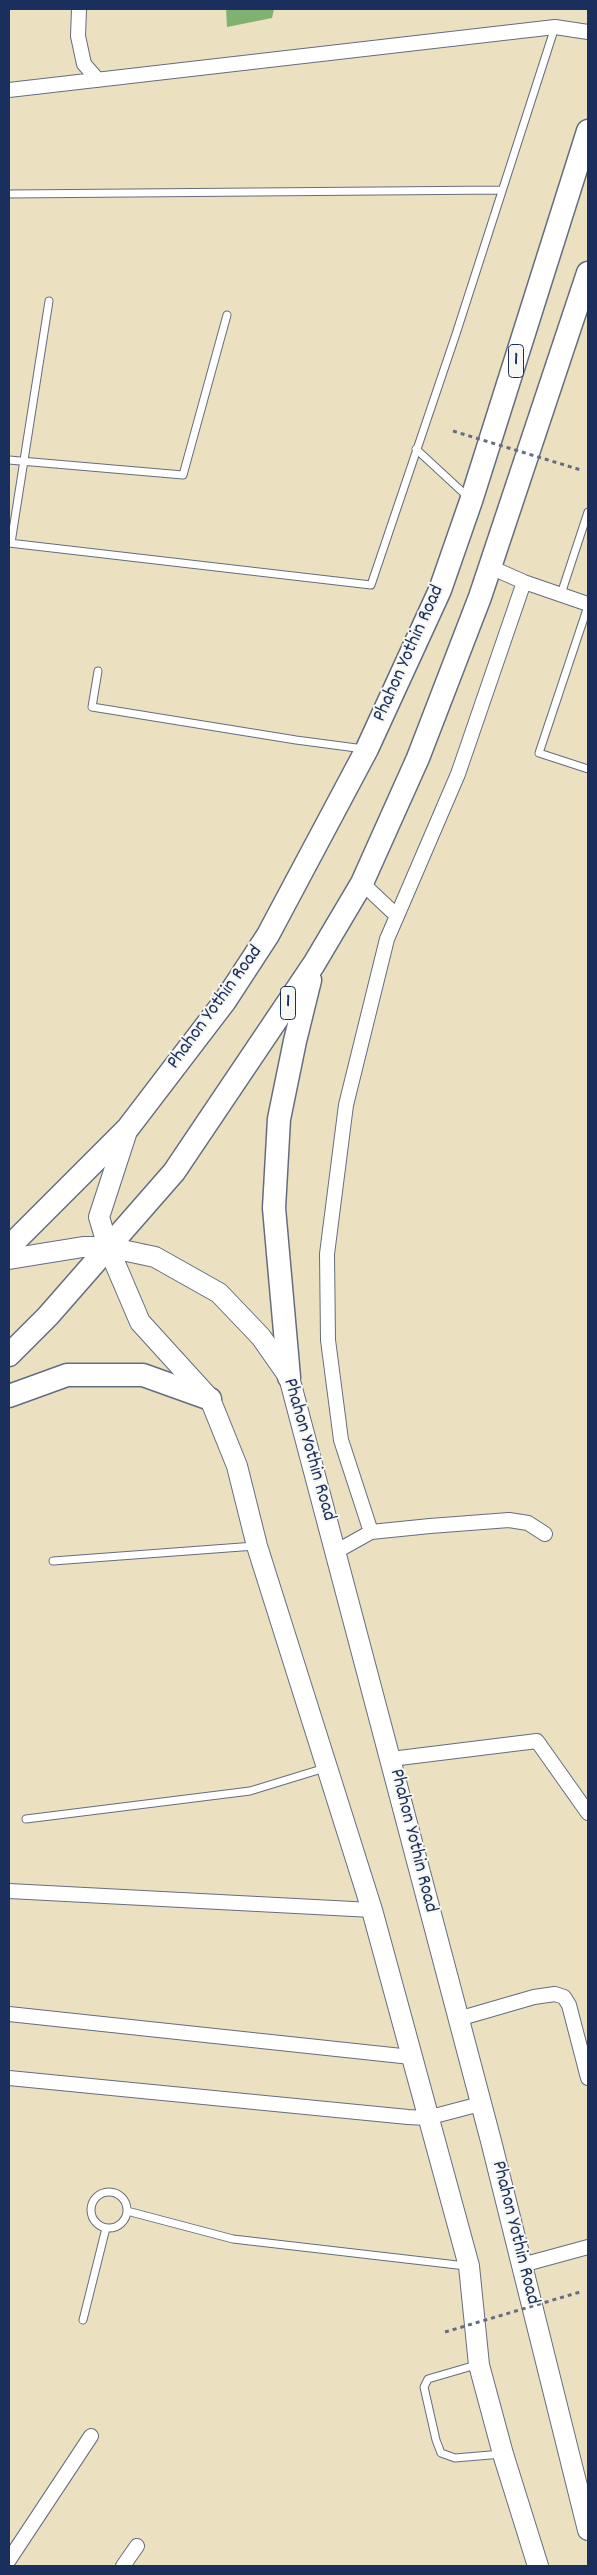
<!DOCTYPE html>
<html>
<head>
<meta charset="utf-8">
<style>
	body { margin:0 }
	#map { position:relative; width:597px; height:2575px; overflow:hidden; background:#ebe1c0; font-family:Dekko,sans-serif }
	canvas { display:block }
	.frame { position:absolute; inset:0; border:10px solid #1b2f5e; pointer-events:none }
</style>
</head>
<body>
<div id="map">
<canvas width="597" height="2575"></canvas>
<div class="frame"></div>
</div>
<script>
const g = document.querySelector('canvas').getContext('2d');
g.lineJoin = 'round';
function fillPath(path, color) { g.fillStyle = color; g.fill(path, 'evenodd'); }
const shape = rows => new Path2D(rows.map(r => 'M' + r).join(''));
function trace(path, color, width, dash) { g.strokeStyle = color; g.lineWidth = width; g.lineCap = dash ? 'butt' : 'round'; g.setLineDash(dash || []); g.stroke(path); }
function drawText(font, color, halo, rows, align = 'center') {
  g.font = font + ' Dekko,sans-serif'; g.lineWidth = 4; g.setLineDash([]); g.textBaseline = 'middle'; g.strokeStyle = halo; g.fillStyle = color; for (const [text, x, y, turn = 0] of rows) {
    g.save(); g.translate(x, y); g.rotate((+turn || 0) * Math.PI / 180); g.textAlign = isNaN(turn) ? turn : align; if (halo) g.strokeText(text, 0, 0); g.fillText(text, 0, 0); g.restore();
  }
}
fillPath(shape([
	[226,9,274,9,272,18,227,27]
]), '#7eb26e');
const lane = shape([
	[9,194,502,190],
	[416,449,469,498],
	[9,460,183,475,227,315],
	[9,543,371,585,456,334,555,27],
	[11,543,49,301],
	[561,594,588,512],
	[588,606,539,753,588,769],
	[98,671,92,707,296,740,364,749],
	[53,1561,255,1546],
	[26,1819,250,1791,325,1768],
	'91 2210a18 18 0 1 1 36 0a18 18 0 1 1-36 0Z',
	[127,2211,233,2239,466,2266],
	[83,2320,106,2228],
	[476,2365,428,2379,424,2387,436,2440,441,2453,455,2458,502,2454]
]);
const street = shape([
	[79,9,78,36,84,64,98,80],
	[9,90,555,27,588,32],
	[490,567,524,582,588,604],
	[362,883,397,916,387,939,346,1105,327,1254,328,1340,341,1440,371,1532],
	[397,916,458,774,524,582],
	[337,1551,371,1532,430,1526,509,1520,528,1523,545,1534],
	[391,1759,537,1741,588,1813],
	[9,1891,372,1910],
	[9,2014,411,2057],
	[458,2019,534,1997,555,1994,564,1997,569,2005,588,2078],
	[9,2078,408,2117,427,2118,480,2104],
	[522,2265,588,2247],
	[9,2560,91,2436],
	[123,2566,137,2546]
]);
const secondary = shape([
	[128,1128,99,1217,108,1247,140,1322,210,1399,237,1466,257,1546,372,1910,469,2266,479,2365,503,2454,538,2566],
	[9,1259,83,1247,108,1247,155,1257,219,1293,261,1337,289,1377,491,2141,588,2530]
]);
const primary = shape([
	[9,1247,128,1128,225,1001,268,935,367,749,440,590,471,501,588,131],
	[9,1355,48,1316,174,1172,314,964,362,883,418,758,480,597,588,273],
	[289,1377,274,1208,279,1119,295,1041,310,980],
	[9,1396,67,1375,143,1375,210,1399]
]);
trace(lane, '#646d80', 9);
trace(street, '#646d80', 16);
trace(secondary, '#646d80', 22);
trace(primary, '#646d80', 25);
trace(lane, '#fff', 7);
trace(street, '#fff', 14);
trace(secondary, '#fff', 20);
trace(primary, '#fff', 22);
trace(shape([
	[453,431,581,470],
	[445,2332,580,2292]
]), '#646d80', 3, [4, 4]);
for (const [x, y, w] of [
	[516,361,15],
	[288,1003,15]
]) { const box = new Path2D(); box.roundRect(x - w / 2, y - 16.5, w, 33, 4); g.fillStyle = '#f6f6f2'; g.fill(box); trace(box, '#1b2f5e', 1); }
drawText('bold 19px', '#1b2f5e', null, [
	["1",516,361],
	["1",288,1003]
]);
drawText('20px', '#1b2f5e', '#f6f6f2', [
	["Phahon Yothin Road",410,654,-66],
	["Phahon Yothin Road",216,1008,-54],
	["Phahon Yothin Road",308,1450,74],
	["Phahon Yothin Road",412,1841,76],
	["Phahon Yothin Road",514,2233,76]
]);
</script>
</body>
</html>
